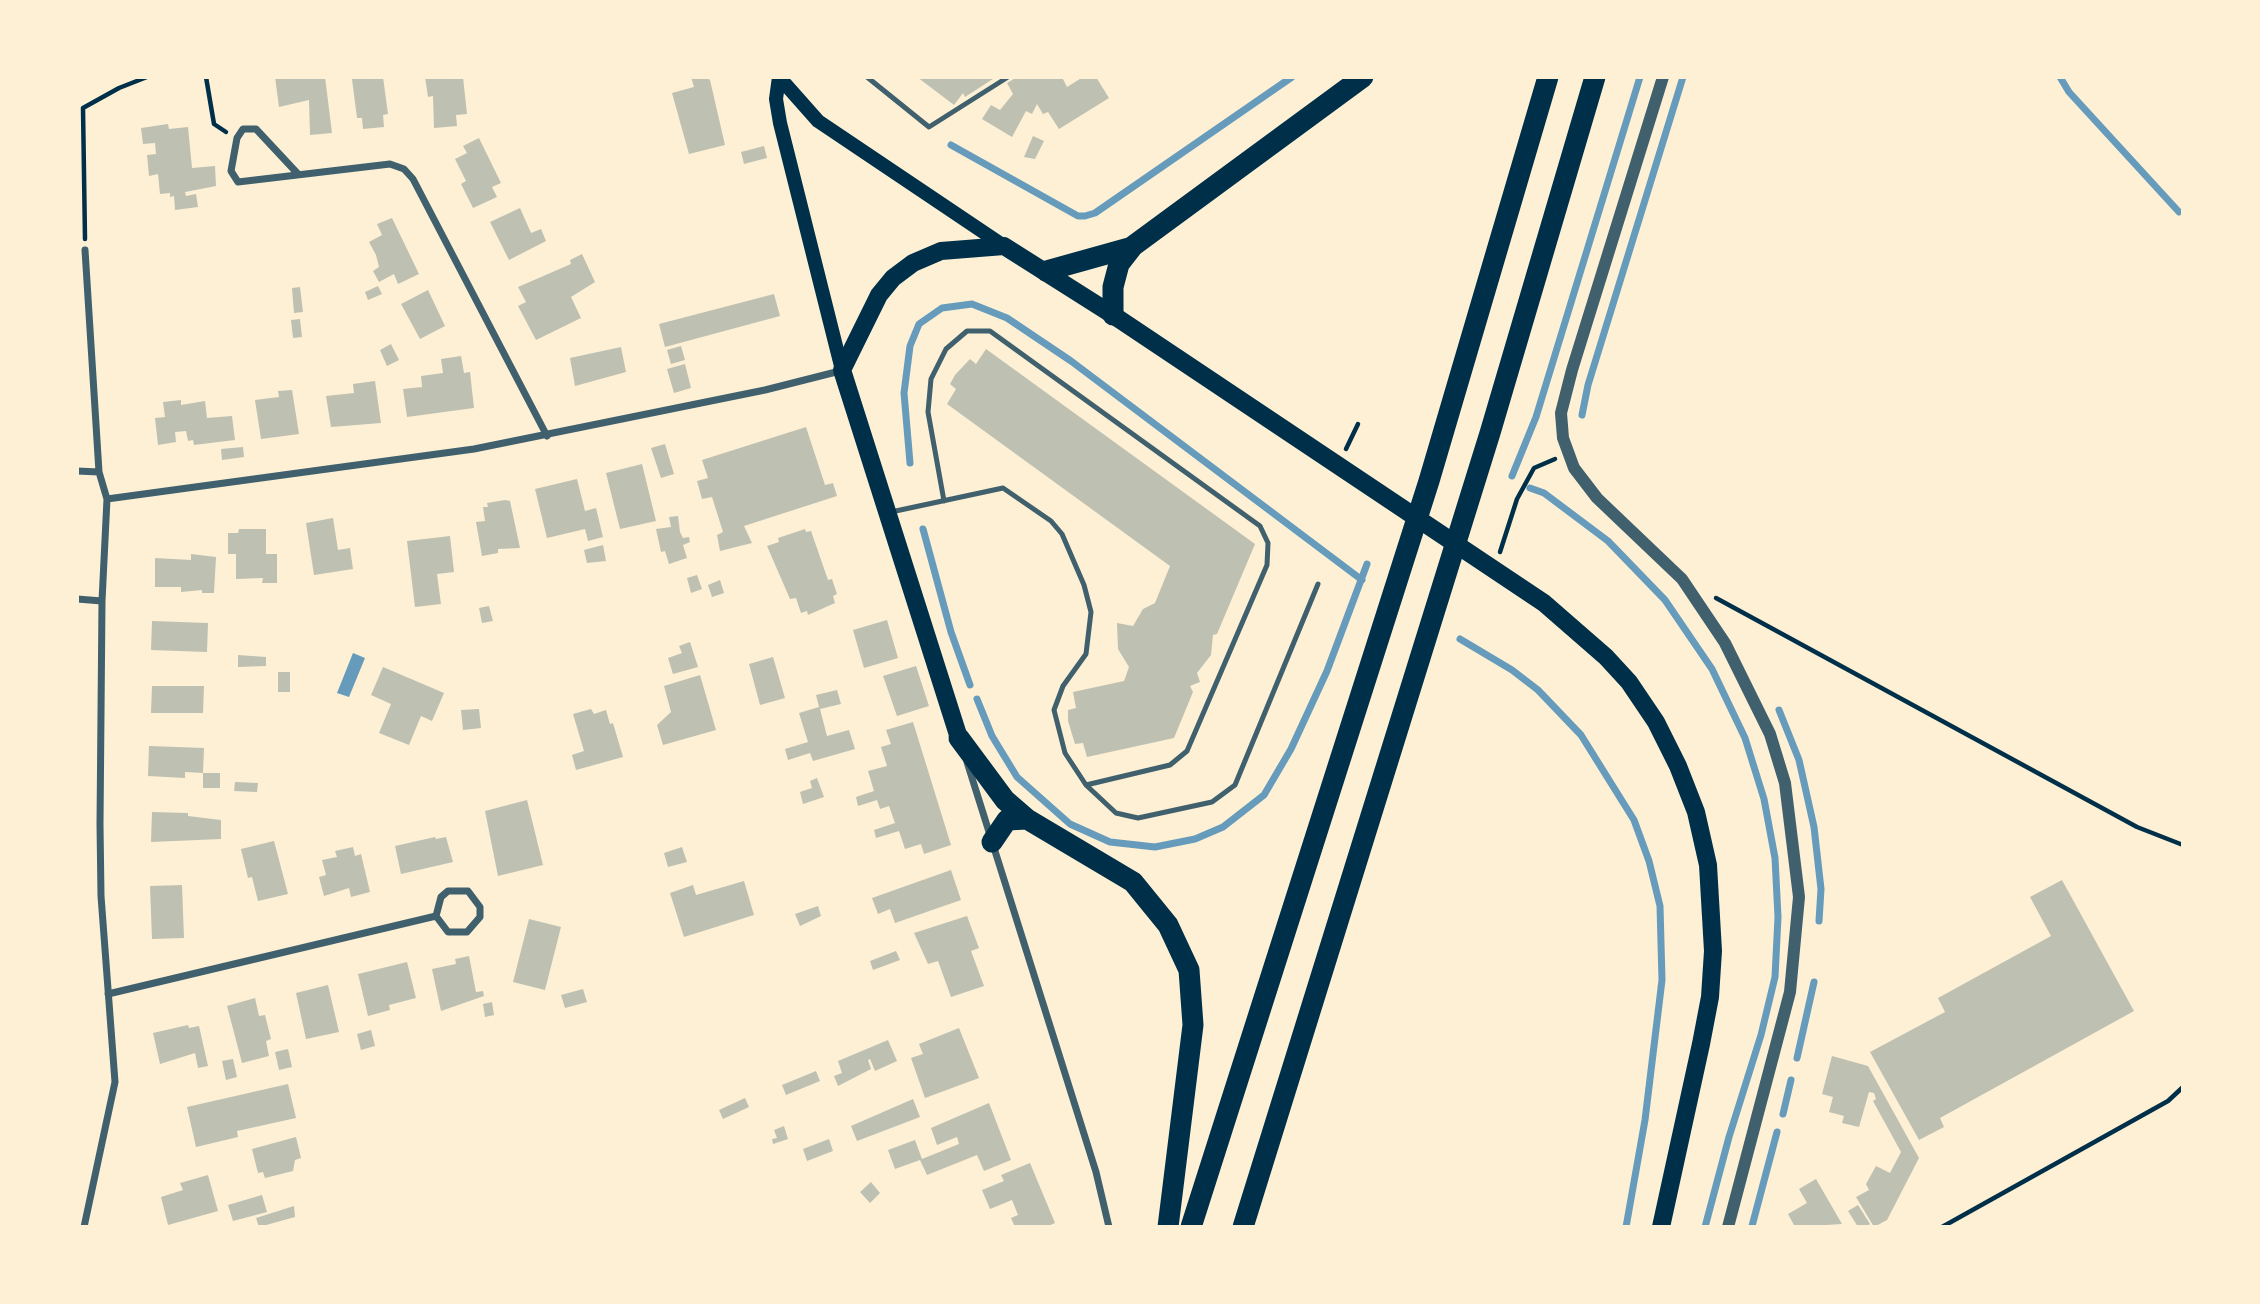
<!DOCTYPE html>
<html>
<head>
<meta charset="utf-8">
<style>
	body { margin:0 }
	#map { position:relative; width:2260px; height:1304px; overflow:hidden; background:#fdf0d5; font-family:Manrope,sans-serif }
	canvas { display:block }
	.frame { position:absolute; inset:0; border:79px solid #fdf0d5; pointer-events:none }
</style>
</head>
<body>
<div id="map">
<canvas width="2260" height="1304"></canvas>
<div class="frame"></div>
</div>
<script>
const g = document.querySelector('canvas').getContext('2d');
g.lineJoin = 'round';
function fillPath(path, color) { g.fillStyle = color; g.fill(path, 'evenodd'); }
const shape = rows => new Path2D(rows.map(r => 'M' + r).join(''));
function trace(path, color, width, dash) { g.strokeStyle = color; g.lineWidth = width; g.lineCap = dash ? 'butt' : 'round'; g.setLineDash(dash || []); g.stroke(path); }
fillPath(shape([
	[353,653,365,658,349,697,337,693]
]), '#669bbc');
trace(shape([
	[2060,77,2069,92,2179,212],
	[951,145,1078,216,1085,216,1095,213,1292,77],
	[1582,415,1588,385,1683,77],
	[910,463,904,393,910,346,919,324,942,308,972,304,1007,318,1071,361,1362,580],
	[1512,476,1536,417,1640,77],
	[1530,488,1544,493,1608,541,1665,600,1712,669,1745,738,1764,799,1775,858,1778,917,1775,977,1761,1035,1729,1137,1705,1227],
	[923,529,951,632,970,685],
	[1460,639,1512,670,1538,690,1581,735,1634,820,1649,861,1660,906,1662,980,1645,1120,1626,1227],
	[977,699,992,736,1017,777,1070,824,1110,842,1155,847,1195,839,1223,827,1264,795,1291,749,1327,671,1367,564],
	[1779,710,1799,760,1814,827,1821,889,1819,921],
	[1797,1058,1814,982],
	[1783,1114,1791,1080],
	[1752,1226,1777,1132]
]), '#669bbc', 7);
fillPath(shape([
	[275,77,325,77,332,133,310,135,309,100,279,107],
	[383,77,388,114,383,115,384,127,363,129,362,118,357,118,352,79],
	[425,77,463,77,467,114,456,115,457,126,434,128,433,96,428,97],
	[691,77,706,77,710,80,725,145,689,154,672,93,694,87],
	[917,77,996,77,965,97,963,93,954,105],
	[1017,77,1062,77,1067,87,1083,77,1096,77,1109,98,1059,129,1048,112,1043,114,1037,104,1032,114,1026,111,1012,137,982,119,991,105,1000,110,1013,94,1007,83],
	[168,124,169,129,188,127,192,168,215,166,216,186,185,192,186,196,196,194,198,207,175,210,174,196,170,197,170,193,160,194,158,174,149,176,147,155,156,154,155,143,143,144,141,128],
	[1033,136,1044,141,1035,159,1024,157],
	[479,138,501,183,492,187,497,197,473,208,461,184,466,181,455,159,467,153,463,146],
	[764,146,767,158,744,164,741,152],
	[520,208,531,233,541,229,546,241,509,260,490,222],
	[392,218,419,274,398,284,394,274,379,282,373,271,379,267,376,255,369,242,382,235,377,224],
	[582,254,595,282,571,297,581,318,536,340,518,306,526,302,518,287,571,264,570,260],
	[378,286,382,294,368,300,365,292],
	[300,287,303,312,294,313,292,288],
	[428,290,445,326,420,339,401,304],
	[774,294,780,316,665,347,659,324],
	[300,319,302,337,293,338,291,320],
	[391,344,399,360,387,366,380,350],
	[681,346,685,360,671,364,667,350],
	[621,347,626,372,575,386,570,358],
	[986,349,1255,544,1217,634,1213,635,1211,655,1197,673,1200,682,1190,686,1193,692,1174,738,1087,757,1083,743,1075,744,1068,721,1068,710,1076,708,1073,692,1124,681,1129,667,1118,649,1117,623,1133,626,1143,609,1155,603,1170,566,947,404,956,389,950,384,955,375,970,359,976,364],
	[461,356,464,373,470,372,474,408,407,417,403,389,422,387,421,376,443,373,441,359],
	[685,364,691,388,674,393,667,369],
	[375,381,381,423,331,427,326,396,354,393,353,384],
	[292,390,299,434,261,439,255,400,279,397,278,391],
	[181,400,181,405,205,401,207,418,232,416,235,440,194,445,193,440,188,441,186,431,175,432,176,442,158,445,155,418,165,417,163,402],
	[806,427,825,485,833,483,837,496,744,526,752,543,720,551,717,535,723,532,712,497,702,499,697,481,708,478,702,460],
	[665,444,674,474,661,478,651,448],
	[243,447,244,457,222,460,221,449],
	[642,464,656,521,620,529,606,473],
	[577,479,585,511,596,508,603,537,588,541,585,529,547,538,535,489],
	[505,500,510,501,520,548,498,549,498,553,482,556,476,522,485,521,483,507,488,507,487,503],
	[678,516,680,532,683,538,689,537,690,542,683,545,687,558,669,564,665,551,661,552,656,529,671,527,669,517],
	[333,518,338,550,350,548,353,569,314,575,306,523],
	[239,529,266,529,266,554,277,554,277,583,262,583,263,578,236,579,236,554,228,554,228,533,238,533],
	[805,529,806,532,811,531,828,580,832,579,837,594,833,596,835,603,808,615,807,611,801,613,796,598,790,599,767,546,779,542,778,538],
	[450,536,454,572,437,574,441,604,415,607,407,541],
	[603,545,606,561,587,563,584,550],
	[191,554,216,557,214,593,202,593,202,590,181,592,181,587,155,587,155,558,191,560],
	[697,575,702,589,691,593,687,578],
	[720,580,724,593,712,597,708,585],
	[489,606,493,621,482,623,479,608],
	[887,620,898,658,864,668,853,630],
	[152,621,208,623,207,652,151,650],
	[690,642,698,667,673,674,668,658,682,653,679,646],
	[238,655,266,657,266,666,238,667],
	[773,657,785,698,760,705,749,664],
	[916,666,929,706,897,716,883,676],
	[383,667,444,693,432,721,421,716,409,745,379,733,391,704,371,695],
	[278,672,290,672,290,692,278,692],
	[700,675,716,730,663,745,657,725,671,712,664,686],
	[152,686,204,686,203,713,151,713],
	[837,690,841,704,820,709,827,736,849,730,855,749,813,761,810,753,788,760,785,749,808,742,799,713,819,707,816,695],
	[479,709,481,728,463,730,461,710],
	[591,709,594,714,606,710,610,724,613,723,623,757,576,770,572,755,584,751,573,714],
	[913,722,951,845,924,854,921,844,905,849,899,831,876,838,874,830,895,823,889,806,880,809,877,800,858,806,856,797,874,791,868,771,887,766,881,747,891,744,886,730],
	[149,746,204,748,203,773,185,772,185,778,148,776],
	[203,773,220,773,220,788,203,788],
	[817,778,824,797,803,804,800,792,812,788,810,781],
	[235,782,258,783,257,792,234,791],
	[527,800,543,865,498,876,485,811],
	[152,812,188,813,188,816,221,820,221,839,151,842],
	[435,837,436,839,446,837,453,862,401,874,395,846],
	[274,841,288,894,258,901,252,877,248,878,241,849],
	[353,847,355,856,361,854,370,892,351,897,349,888,324,896,319,877,326,875,322,860,337,857,335,851],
	[682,847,687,862,668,867,664,853],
	[951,870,961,900,895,923,890,909,878,914,872,898],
	[2062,880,2134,1011,1940,1118,1944,1127,1919,1140,1870,1052,1945,1012,1938,998,2051,936,2030,897],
	[744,881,754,915,684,937,670,893,693,885,696,895],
	[182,885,184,938,152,939,150,886],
	[818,906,821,916,800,926,795,914],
	[967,916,979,948,971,951,984,986,951,997,938,961,928,964,914,933],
	[529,919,561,927,545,990,513,982],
	[896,951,900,960,873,970,870,961],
	[469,956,476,992,483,991,484,996,441,1011,432,969,456,964,455,959],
	[407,962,416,998,389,1005,390,1010,368,1016,358,974],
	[328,985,339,1032,306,1039,296,993],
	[583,989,587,1002,565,1008,561,995],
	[255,998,259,1016,265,1015,271,1039,266,1041,269,1056,242,1063,227,1006],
	[492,1002,494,1015,485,1017,483,1004],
	[188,1025,189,1028,199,1026,208,1066,198,1068,195,1053,160,1064,153,1033],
	[959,1028,979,1078,925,1098,911,1058,923,1054,919,1044],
	[371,1030,375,1046,361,1050,357,1034],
	[888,1040,897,1061,875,1071,870,1059,868,1060,871,1069,838,1086,834,1076,842,1073,838,1061],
	[288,1049,292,1067,279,1070,275,1052],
	[1832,1056,1868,1066,1919,1158,1887,1220,1874,1227,1856,1197,1869,1190,1866,1184,1876,1166,1890,1173,1901,1152,1873,1101,1876,1099,1874,1093,1869,1092,1859,1127,1842,1123,1844,1116,1829,1112,1833,1097,1822,1094],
	[233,1059,237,1077,226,1080,222,1061],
	[816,1071,820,1081,786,1095,782,1085],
	[288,1084,296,1118,237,1131,238,1137,196,1147,187,1107],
	[745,1098,749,1107,723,1119,719,1110],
	[913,1099,920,1117,857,1141,851,1126],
	[989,1103,1011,1160,984,1171,977,1155,927,1175,920,1160,895,1169,888,1150,915,1140,922,1159,959,1144,957,1137,937,1145,931,1128],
	[784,1126,788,1139,773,1144,772,1139,777,1138,774,1130],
	[296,1137,301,1158,295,1160,293,1171,265,1178,263,1172,258,1173,252,1149],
	[829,1139,833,1151,807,1161,803,1149],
	[1030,1163,1055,1223,1046,1227,1009,1227,1014,1225,1011,1218,1018,1215,1012,1200,990,1209,982,1190,1004,1181,1001,1175],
	[208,1175,218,1211,168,1225,161,1197,183,1190,180,1183],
	[1816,1179,1842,1224,1795,1227,1788,1214,1807,1203,1799,1189],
	[871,1182,880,1193,870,1203,860,1192],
	[262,1195,267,1212,233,1221,228,1205],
	[1858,1205,1870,1224,1866,1227,1858,1227,1848,1211],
	[294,1206,295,1217,259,1227,256,1218]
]), '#bec0b2');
trace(shape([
	[206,77,214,124,226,132],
	[85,239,83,108,119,88,147,77],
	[1346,449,1358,424],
	[1500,552,1517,499,1534,468,1555,459],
	[1716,598,2137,827,2183,845],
	[1942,1227,2168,1101,2183,1087]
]), '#003049', 4.5);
trace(shape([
	[867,77,929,127,1008,77],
	[944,501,928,412,931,379,946,349,967,331,990,331,1260,526,1268,543,1267,565,1187,751,1170,765,1086,785],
	[891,512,1003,488,1051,521,1062,534,1084,585,1091,612,1086,654,1063,686,1054,710,1065,753,1086,785,1116,813,1138,818,1212,802,1235,785,1318,584]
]), '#3f606c', 5);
trace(shape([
	[298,174,256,129,243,129,237,138,231,171,238,182,390,164,404,169,413,179,547,436],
	[77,471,99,472],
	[107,499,474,449,765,390,840,371],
	[77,599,102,601],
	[967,762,1096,1172,1109,1227],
	[108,994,436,916,448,932,467,932,480,917,480,907,468,891,448,891,441,897,436,916],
	[84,1227,115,1082,101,896,100,824,102,601,107,499,99,472,85,250]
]), '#3f606c', 7);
trace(shape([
	[1663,77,1572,370,1561,413,1563,438,1574,468,1597,498,1682,579,1725,643,1770,734,1785,783,1799,897,1790,992,1728,1227]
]), '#3f606c', 12);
trace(shape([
	[779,77,776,99,780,123,842,370],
	[779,77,818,121,1004,246]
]), '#003049', 14);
trace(shape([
	[959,738,842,370,879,295,893,278,913,263,941,251,1004,246,1113,315,1544,603,1606,657,1629,682,1656,722,1678,766,1696,812,1708,865,1713,951,1710,997,1701,1044,1661,1227]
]), '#003049', 18);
trace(shape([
	[1046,271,1132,247],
	[1113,315,1113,287,1119,264,1133,246,1363,77],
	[959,738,1005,800,1027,819,1133,882,1168,925,1189,970,1193,1025,1168,1227],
	[992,842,1007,820,1027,819],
	[1191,1227,1429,481,1548,77],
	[1243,1227,1490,433,1595,77]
]), '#003049', 21);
</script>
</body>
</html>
